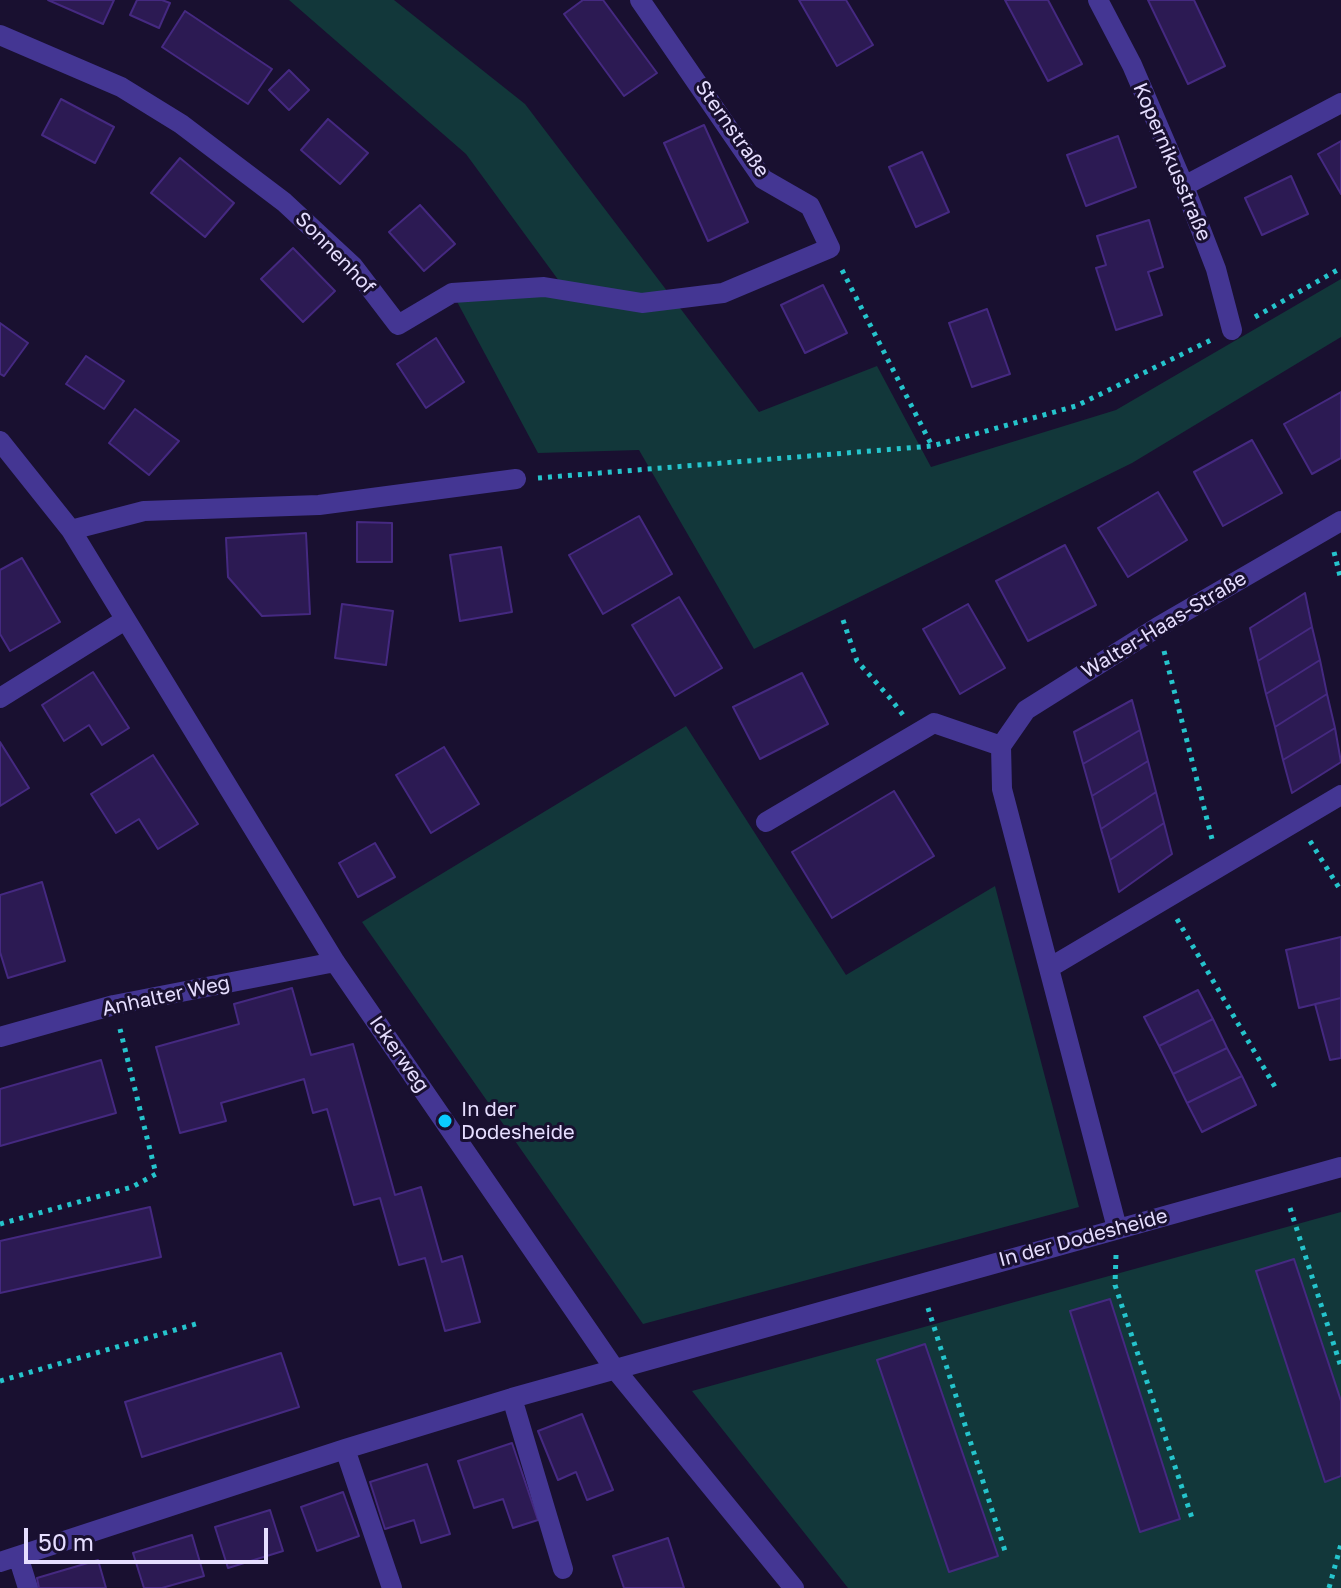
<!DOCTYPE html>
<html>
<head>
<meta charset="utf-8">
<style>
	body { margin:0 }
	#map { position:relative; width:1341px; height:1588px; overflow:hidden; background:#191030; font-family:"Golos Text",sans-serif }
	canvas { display:block }
	.scale { position:absolute; left:24px; top:1528px; width:244px; height:36px; box-sizing:border-box; border:4px solid #e6deff; border-top:0; padding-left:10px; font-size:24px; line-height:28px; white-space:nowrap; color:#e6deff; -webkit-text-stroke:6px #191030; paint-order:stroke }
</style>
</head>
<body>
<div id="map">
<canvas width="1341" height="1588"></canvas>
<div class="scale">50 m</div>
</div>
<script>
const g = document.querySelector('canvas').getContext('2d');
g.lineJoin = 'round';
function fillPath(path, color) { g.fillStyle = color; g.fill(path, 'evenodd'); }
const shape = rows => new Path2D(rows.map(r => 'M' + r).join(''));
function trace(path, color, width, dash) { g.strokeStyle = color; g.lineWidth = width; g.lineCap = dash ? 'butt' : 'round'; g.setLineDash(dash || []); g.stroke(path); }
function drawText(font, color, halo, rows, align = 'center') {
  g.font = font + ' "Golos Text",sans-serif'; g.lineWidth = 6; g.setLineDash([]); g.textBaseline = 'middle'; g.strokeStyle = halo; g.fillStyle = color; for (const [text, x, y, turn = 0] of rows) {
    g.save(); g.translate(x, y); g.rotate((+turn || 0) * Math.PI / 180); g.textAlign = isNaN(turn) ? turn : align; if (halo) g.strokeText(text, 0, 0); g.fillText(text, 0, 0); g.restore();
  }
}
fillPath(shape([
	[289,0,394,0,525,104,759,412,877,366,931,467,1116,410,1341,279,1341,337,1132,463,754,649,639,450,538,453,454,296,562,285,466,154],
	[686,726,846,975,995,886,1079,1207,643,1324,362,922],
	[1341,1212,1341,1588,848,1588,692,1391]
]), '#12373a');
const building = shape([
	[48,0,114,0,103,24,48,0],
	[137,0,162,0,170,3,159,28,130,15,137,0],
	[583,0,603,0,657,73,624,96,564,14,583,0],
	[799,0,846,0,873,45,837,66,799,0],
	[1005,0,1048,0,1082,64,1048,81,1005,0],
	[1148,0,1194,0,1225,66,1188,84,1148,0],
	[185,11,272,69,248,104,162,47,185,11],
	[289,70,309,90,289,110,269,90,289,70],
	[61,99,114,127,95,163,42,135,61,99],
	[328,119,368,153,340,184,301,150,328,119],
	[704,125,748,222,708,241,664,143,704,125],
	[1118,136,1136,187,1086,206,1067,155,1118,136],
	[1341,141,1341,194,1318,154,1341,141],
	[922,152,949,212,916,227,889,167,922,152],
	[180,158,234,203,205,237,151,193,180,158],
	[1291,176,1308,214,1262,235,1245,198,1291,176],
	[420,205,455,244,424,271,389,232,420,205],
	[1149,220,1163,267,1148,272,1162,315,1116,330,1096,268,1106,265,1097,236,1149,220],
	[293,248,335,291,303,322,261,279,293,248],
	[823,285,847,333,805,353,781,305,823,285],
	[987,309,1010,374,972,387,949,323,987,309],
	[0,323,28,343,4,376,0,374,0,323],
	[436,338,464,382,426,408,397,364,436,338],
	[86,356,124,381,104,409,66,384,86,356],
	[1341,392,1341,458,1312,474,1284,424,1341,392],
	[135,409,179,441,149,475,109,443,135,409],
	[1252,440,1282,493,1223,526,1194,472,1252,440],
	[1158,492,1187,540,1128,577,1098,528,1158,492],
	[639,516,672,574,603,614,569,555,639,516],
	[357,522,392,523,392,562,357,562,357,522],
	[306,533,310,614,262,616,228,577,226,538,306,533],
	[1065,545,1096,605,1028,641,996,581,1065,545],
	[501,547,512,612,460,621,450,555,501,547],
	[22,558,60,622,10,651,0,634,0,570,22,558],
	[1305,593,1312,627,1258,661,1250,628,1305,593],
	[679,597,722,668,675,696,632,625,679,597],
	[342,604,393,611,386,665,335,658,342,604],
	[968,604,1005,668,960,694,923,629,968,604],
	[1312,627,1320,660,1266,694,1258,661,1312,627],
	[1320,660,1327,694,1275,727,1266,694,1320,660],
	[93,672,129,728,102,745,89,725,64,741,42,705,93,672],
	[802,673,828,724,760,759,733,707,802,673],
	[1327,694,1335,728,1283,760,1275,727,1327,694],
	[1132,700,1140,730,1083,764,1074,732,1132,700],
	[1335,728,1341,762,1292,793,1283,760,1335,728],
	[1140,730,1148,761,1092,796,1083,764,1140,730],
	[0,742,29,788,0,806,0,742],
	[444,747,479,804,431,833,396,775,444,747],
	[153,755,198,824,158,849,139,819,116,833,91,794,153,755],
	[1148,761,1156,792,1101,829,1092,796,1148,761],
	[894,791,934,856,832,918,792,852,894,791],
	[1156,792,1164,823,1110,860,1101,829,1156,792],
	[1164,823,1172,854,1119,892,1110,860,1164,823],
	[375,843,395,877,358,897,339,863,375,843],
	[42,882,65,961,8,978,0,952,0,895,42,882],
	[1341,937,1341,998,1299,1008,1286,950,1341,937],
	[292,988,311,1055,353,1044,395,1195,421,1187,442,1262,462,1256,480,1322,445,1331,425,1258,399,1265,380,1198,354,1205,327,1109,313,1113,304,1079,221,1103,226,1121,180,1133,156,1047,239,1024,234,1004,292,988],
	[1198,990,1213,1019,1159,1046,1144,1017,1198,990],
	[1341,998,1341,1058,1330,1060,1315,1004,1341,998],
	[1213,1019,1227,1048,1173,1074,1159,1046,1213,1019],
	[1227,1048,1242,1076,1187,1103,1173,1074,1227,1048],
	[101,1060,116,1113,0,1146,0,1089,101,1060],
	[1242,1076,1256,1105,1202,1132,1187,1103,1242,1076],
	[150,1207,161,1257,0,1293,0,1241,150,1207],
	[1294,1259,1341,1401,1341,1476,1325,1482,1256,1271,1294,1259],
	[1110,1299,1180,1519,1140,1532,1070,1311,1110,1299],
	[925,1344,998,1556,949,1572,877,1360,925,1344],
	[281,1353,299,1407,142,1457,125,1402,281,1353],
	[582,1414,613,1490,587,1500,576,1472,558,1480,538,1431,582,1414],
	[512,1443,538,1520,513,1528,503,1499,474,1508,458,1461,512,1443],
	[427,1464,450,1534,421,1543,414,1520,385,1529,370,1482,427,1464],
	[343,1492,359,1536,317,1551,301,1507,343,1492],
	[270,1510,283,1551,228,1568,215,1527,270,1510],
	[192,1535,204,1576,162,1588,144,1588,133,1553,192,1535],
	[668,1538,684,1588,624,1588,613,1556,668,1538],
	[98,1560,106,1588,39,1588,37,1578,98,1560]
]);
fillPath(building, '#2c1a53');
trace(building, '#452981', 2);
trace(shape([
	[842,270,932,446],
	[1255,317,1341,268],
	[538,478,932,446,1076,406,1211,340],
	[1334,552,1341,580],
	[843,620,857,661,890,698,903,715],
	[1164,651,1213,843],
	[1310,841,1341,891],
	[1177,919,1275,1087],
	[1290,1208,1341,1367],
	[0,1224,132,1187,156,1174,120,1029],
	[1116,1255,1115,1285,1192,1518],
	[928,1308,1005,1551],
	[0,1381,199,1323],
	[1329,1588,1341,1544]
]), '#25c4cc', 5, [4, 6]);
trace(shape([
	[1098,0,1132,65,1184,186,1216,269,1232,330],
	[0,35,121,87,181,124,284,202,353,266,398,325,452,293,544,287,642,303,723,293,830,248,810,206,763,179,640,0],
	[1184,186,1341,103],
	[0,441,71,530,335,962,614,1368,794,1588],
	[71,530,144,511,319,505,516,479],
	[0,698,125,620],
	[766,822,934,723,1001,746],
	[1049,968,1341,795],
	[0,1037,114,1005,335,962],
	[1117,1228,1002,789,1001,746,1026,710,1158,627,1341,521],
	[512,1398,563,1569],
	[345,1449,392,1588],
	[18,1556,28,1588],
	[0,1562,345,1449,512,1398,1341,1167]
]), '#443693', 20);
for (const [x, y, r, color] of [
	[445,1121,8,"#0acbff"]
]) { const dot = new Path2D(); dot.arc(x, y, r, 0, 2 * Math.PI); g.fillStyle = color; g.fill(dot); trace(dot, '#191030', 3); }
drawText('20px', '#e6deff', '#191030', [
	["Sternstraße",732,129,55],
	["Kopernikusstraße",1172,162,67],
	["Sonnenhof",335,253,46],
	["Walter-Haas-Straße",1164,625,-31],
	["Anhalter Weg",166,996,-12],
	["Ickerweg",399,1054,55],
	["In der Dodesheide",1083,1238,-15]
]);
drawText('20px', '#e6deff', '#191030', [
	["In der",461,1110],
	["Dodesheide",461,1133]
], 'left');
</script>
</body>
</html>
